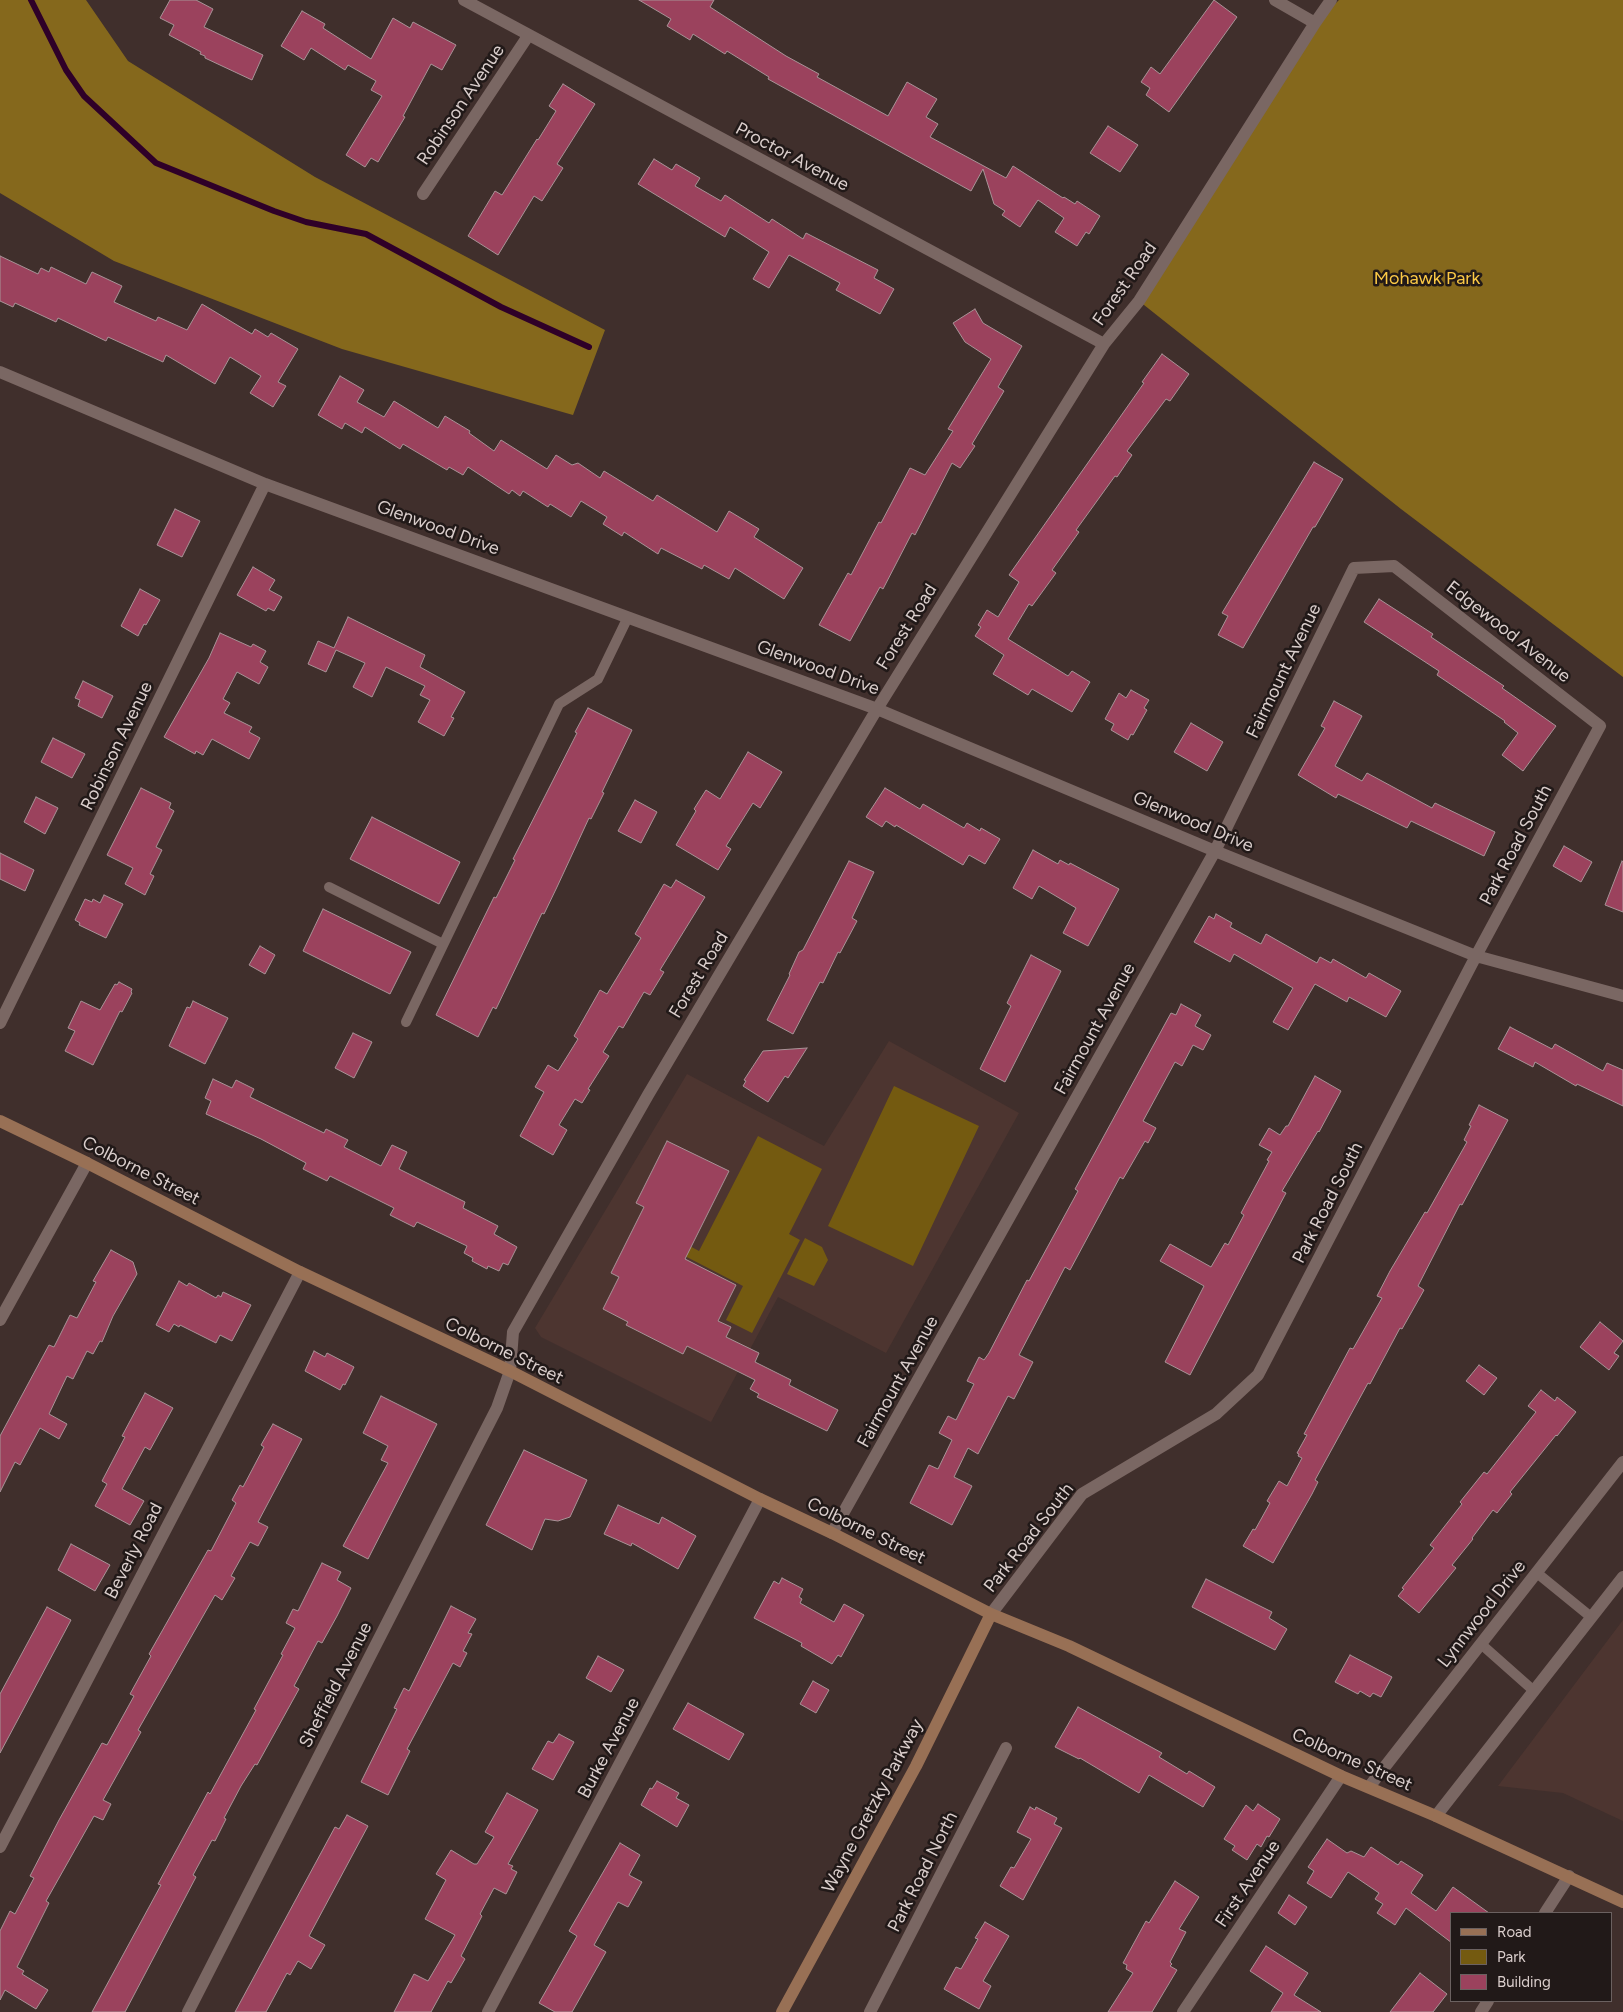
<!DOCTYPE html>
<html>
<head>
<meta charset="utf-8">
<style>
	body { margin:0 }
	#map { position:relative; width:1623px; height:2012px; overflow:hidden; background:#402f2c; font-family:Figtree,sans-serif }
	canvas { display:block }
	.legend { position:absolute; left:1450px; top:1912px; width:162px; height:90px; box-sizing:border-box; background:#211918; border:1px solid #6b6160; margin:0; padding:6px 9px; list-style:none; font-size:15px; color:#dacecc }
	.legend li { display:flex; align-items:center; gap:10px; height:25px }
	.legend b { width:25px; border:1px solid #6b6160 }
</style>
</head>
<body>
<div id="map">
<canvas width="1623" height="2012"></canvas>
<ul class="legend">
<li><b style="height:6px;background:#987055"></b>Road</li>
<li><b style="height:14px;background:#745a10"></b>Park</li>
<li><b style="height:14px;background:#9b425d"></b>Building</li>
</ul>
</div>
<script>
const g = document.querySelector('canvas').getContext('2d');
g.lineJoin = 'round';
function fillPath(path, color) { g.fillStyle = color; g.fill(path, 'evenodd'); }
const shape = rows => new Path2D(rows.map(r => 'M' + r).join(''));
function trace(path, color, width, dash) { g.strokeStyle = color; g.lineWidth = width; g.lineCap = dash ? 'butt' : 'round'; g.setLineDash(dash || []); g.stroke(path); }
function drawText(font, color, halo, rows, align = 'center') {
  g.font = font + ' Figtree,sans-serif'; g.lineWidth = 5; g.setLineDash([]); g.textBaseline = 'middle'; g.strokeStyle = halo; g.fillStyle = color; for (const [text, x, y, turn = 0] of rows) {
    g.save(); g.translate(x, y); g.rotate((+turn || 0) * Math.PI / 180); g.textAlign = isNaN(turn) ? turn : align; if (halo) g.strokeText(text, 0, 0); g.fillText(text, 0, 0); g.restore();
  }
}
fillPath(shape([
	[889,1041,1019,1113,886,1353,778,1297,711,1422,541,1337,535,1328,687,1074,824,1146],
	[1623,1620,1623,1821,1563,1793,1498,1786]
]), '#4d3530');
fillPath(shape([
	[894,1086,979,1126,913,1266,828,1226],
	[758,1136,822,1169,789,1234,800,1240,752,1333,726,1320,743,1286,677,1252,682,1242,699,1251],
	[805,1238,822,1247,828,1260,814,1286,787,1274]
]), '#745a10');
fillPath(shape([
	[0,0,86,0,128,61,315,177,605,330,573,415,342,349,114,261,0,193],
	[1339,0,1623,0,1623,677,1401,509,1139,301,1316,23]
]), '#85681c');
trace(shape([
	[31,0,66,70,84,96,156,163,274,211,306,222,366,234,501,307,589,347]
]), '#2f0028', 6);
const building = shape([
	[170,0,196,0,213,9,204,27,263,55,252,80,205,58,205,56,200,54,201,52,169,35,174,25,160,18,170,0],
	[639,0,714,0,710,7,786,56,819,74,817,77,888,116,907,82,937,99,926,117,938,124,930,137,1006,178,1013,166,1063,198,1064,197,1075,204,1077,201,1100,216,1089,234,1086,232,1077,246,1055,232,1064,218,1038,200,1020,227,1002,215,1005,211,994,204,983,169,971,191,768,79,769,77,727,51,725,54,693,34,690,40,667,26,671,19,639,0],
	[1214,0,1237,17,1169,112,1146,95,1150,88,1141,82,1151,67,1160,74,1214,0],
	[302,11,325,24,323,28,371,59,393,18,410,28,413,22,456,45,442,70,431,64,403,116,405,117,378,162,371,158,365,167,346,155,382,96,371,90,376,81,348,65,345,70,311,48,304,60,281,46,302,11],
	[563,84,595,104,557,164,563,168,542,201,534,196,498,255,468,236,495,191,502,195,537,139,538,140,556,111,549,106,563,84],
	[1108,126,1138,145,1120,172,1090,153,1108,126],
	[654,159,672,170,676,164,700,178,695,186,721,201,725,195,769,223,772,219,803,239,806,233,878,270,874,278,894,289,880,314,836,290,840,283,789,255,769,288,753,279,769,252,730,227,725,237,638,184,654,159],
	[0,256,38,274,41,268,49,272,51,267,86,284,92,272,122,286,114,302,156,321,158,317,187,330,202,304,252,334,255,329,268,337,271,333,298,349,278,382,286,386,273,407,250,393,261,376,230,357,215,384,166,355,163,362,108,337,106,341,58,318,56,322,15,303,13,307,0,301,0,256],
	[975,309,983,323,1022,346,998,387,1004,391,972,444,975,446,960,468,952,463,915,535,912,533,883,589,880,587,850,641,819,625,848,573,851,575,879,522,881,523,910,468,925,475,953,431,948,429,991,359,965,342,953,323,975,309],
	[1162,354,1189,374,1170,401,1166,399,1127,451,1132,455,1117,477,1115,476,1076,530,1079,532,1052,570,1056,573,1032,606,1029,604,1008,639,1068,676,1072,671,1090,682,1072,712,1032,689,1028,695,993,674,1004,655,975,636,981,627,978,625,987,610,998,617,1019,582,1009,575,1144,383,1142,382,1162,354],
	[340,376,364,390,357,402,384,417,394,401,438,428,445,416,470,431,469,433,494,451,501,440,547,469,556,455,572,465,578,463,600,478,604,471,653,501,657,495,717,532,729,511,759,529,754,537,803,568,784,599,735,568,729,579,704,565,702,569,661,548,658,554,624,532,622,536,603,524,607,517,581,501,571,517,550,504,548,507,523,491,520,496,512,490,509,494,468,467,463,475,449,467,447,470,403,444,400,449,365,427,362,433,345,423,342,429,318,415,340,376],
	[1314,462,1343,479,1315,527,1313,527,1243,648,1218,635,1228,616,1222,613,1314,462],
	[175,509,200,521,182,557,157,545,175,509],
	[253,567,275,580,269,590,282,597,274,611,268,608,266,611,237,595,253,567],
	[140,589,160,600,146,625,144,624,138,636,121,626,140,589],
	[1379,599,1433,634,1431,637,1504,686,1502,688,1556,726,1523,771,1502,755,1518,733,1504,722,1505,721,1437,675,1439,671,1364,622,1379,599],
	[348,617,425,655,420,667,465,692,451,717,454,718,444,736,418,722,430,700,420,695,425,686,386,667,372,697,353,687,365,663,336,650,326,672,308,664,318,641,334,648,348,617],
	[220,633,251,647,253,644,266,651,260,662,268,667,259,684,237,672,223,699,230,703,224,713,252,727,249,732,260,738,249,759,212,739,203,755,196,751,195,754,164,737,209,658,220,633],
	[83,681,113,696,102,718,78,706,80,700,75,698,83,681],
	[1131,690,1149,700,1144,708,1147,710,1133,735,1131,734,1128,740,1111,730,1114,724,1105,719,1119,693,1126,698,1131,690],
	[1334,701,1362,716,1335,766,1362,781,1367,773,1432,808,1435,803,1495,832,1484,856,1411,821,1407,828,1338,794,1336,798,1298,775,1325,728,1321,726,1334,701],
	[588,708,632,730,602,792,604,793,591,819,589,818,557,887,544,914,542,913,496,1009,493,1007,478,1037,436,1015,494,897,496,898,515,860,513,859,577,733,575,732,588,708],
	[1191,723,1223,742,1207,771,1174,752,1191,723],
	[53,738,85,754,72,778,41,762,53,738],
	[748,752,782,772,760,808,753,803,726,846,731,849,718,870,676,845,696,811,694,809,706,790,720,799,748,752],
	[141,788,171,803,169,808,174,811,156,847,162,850,150,874,154,876,145,895,125,884,133,868,107,855,141,788],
	[885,788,920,809,923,804,964,828,967,823,980,831,981,828,1000,839,985,864,969,855,963,865,896,825,895,827,886,821,882,827,866,817,885,788],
	[36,797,58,808,45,834,24,822,36,797],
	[635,800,657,812,641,843,618,831,635,800],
	[372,817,460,862,439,904,350,859,372,817],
	[1564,846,1592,862,1581,882,1553,866,1564,846],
	[1033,850,1058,864,1060,860,1069,865,1070,863,1119,889,1088,946,1063,933,1076,908,1039,886,1032,899,1013,888,1033,850],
	[0,853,34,870,25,891,0,879,0,853],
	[849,861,874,872,852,918,857,921,840,953,838,952,823,983,820,982,793,1034,767,1020,790,975,789,974,799,952,803,950,849,861],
	[1622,861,1623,862,1623,912,1605,905,1622,861],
	[676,880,705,897,660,970,664,972,650,995,644,992,623,1028,619,1026,603,1052,609,1056,588,1089,590,1090,582,1103,575,1099,559,1125,567,1130,553,1155,520,1136,544,1092,535,1087,548,1065,558,1071,578,1039,574,1036,600,990,607,994,641,938,635,934,664,884,671,888,676,880],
	[104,895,123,904,106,938,79,925,80,923,75,920,85,899,92,902,93,899,100,903,104,895],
	[323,909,411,952,390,994,303,951,323,909],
	[1216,914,1232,923,1230,927,1261,944,1266,934,1317,963,1320,957,1331,963,1333,959,1366,978,1369,973,1401,991,1386,1017,1349,997,1347,1002,1315,984,1288,1030,1273,1022,1293,988,1234,954,1230,962,1194,942,1209,916,1214,919,1216,914],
	[260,946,275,955,265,974,249,965,260,946],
	[1031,955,1061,971,1005,1082,980,1069,1011,1006,1007,1003,1031,955],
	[119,982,132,989,131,992,132,993,122,1012,120,1011,93,1065,65,1051,75,1031,68,1028,81,1001,100,1010,115,984,117,985,119,982],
	[193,1001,228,1018,205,1064,169,1046,187,1007,190,1008,193,1001],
	[1181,1004,1201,1015,1195,1026,1211,1035,1203,1050,1193,1045,1182,1066,1175,1062,1143,1121,1156,1128,1148,1143,1145,1141,1123,1179,1120,1177,1070,1270,1065,1267,1019,1355,1033,1362,1014,1399,1008,1396,978,1454,968,1448,954,1477,972,1486,952,1525,910,1503,929,1465,938,1469,952,1440,939,1433,948,1416,956,1420,974,1384,967,1381,979,1357,984,1360,989,1353,1027,1280,1029,1281,1078,1191,1075,1189,1171,1013,1176,1015,1181,1004],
	[1510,1027,1552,1049,1555,1044,1603,1071,1607,1063,1623,1070,1623,1106,1577,1084,1576,1086,1535,1062,1533,1067,1498,1049,1510,1027],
	[353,1033,372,1042,354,1078,335,1068,353,1033],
	[807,1048,788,1078,785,1076,768,1102,743,1086,746,1081,744,1080,763,1051,807,1048],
	[1315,1076,1341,1091,1319,1132,1318,1131,1282,1191,1286,1193,1190,1375,1165,1362,1204,1286,1160,1261,1170,1244,1211,1267,1225,1243,1228,1245,1244,1215,1241,1213,1269,1161,1267,1160,1272,1152,1259,1145,1269,1128,1280,1135,1286,1126,1288,1126,1315,1076],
	[213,1079,232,1088,236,1080,254,1089,250,1097,324,1133,326,1129,348,1140,344,1147,381,1166,392,1145,407,1152,399,1169,465,1202,463,1208,498,1226,494,1234,517,1247,508,1265,503,1263,499,1271,488,1266,487,1269,472,1261,473,1258,464,1253,467,1246,417,1222,414,1227,390,1215,394,1208,330,1176,327,1181,303,1169,306,1163,261,1139,206,1114,211,1101,205,1098,213,1079],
	[1479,1105,1508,1120,1462,1205,1460,1204,1418,1286,1424,1290,1402,1329,1400,1328,1370,1384,1368,1383,1315,1480,1318,1482,1312,1494,1273,1563,1243,1546,1253,1529,1255,1530,1270,1503,1267,1501,1279,1481,1287,1486,1302,1458,1298,1456,1299,1454,1297,1453,1307,1435,1304,1434,1350,1348,1353,1349,1382,1298,1377,1296,1390,1271,1425,1212,1427,1213,1467,1142,1464,1140,1471,1126,1469,1125,1479,1105],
	[667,1141,729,1171,685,1259,736,1285,718,1321,731,1327,726,1337,759,1353,755,1362,791,1380,789,1385,838,1410,827,1431,757,1397,759,1394,750,1389,755,1380,687,1346,683,1354,626,1325,628,1322,603,1309,619,1277,611,1273,644,1207,636,1203,667,1141],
	[111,1250,133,1262,137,1274,113,1316,102,1342,100,1341,93,1354,87,1351,73,1379,67,1376,49,1414,67,1424,59,1439,40,1428,20,1465,15,1462,0,1492,0,1436,49,1345,54,1347,70,1315,77,1318,96,1282,93,1281,111,1250],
	[179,1281,187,1286,189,1283,216,1298,218,1295,221,1297,223,1292,251,1305,232,1341,220,1335,216,1343,180,1325,179,1327,174,1324,169,1332,156,1325,179,1281],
	[1600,1322,1623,1341,1614,1353,1619,1356,1609,1370,1580,1347,1600,1322],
	[314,1351,325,1357,327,1353,354,1367,345,1385,343,1384,340,1390,305,1371,314,1351],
	[1479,1365,1497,1378,1484,1395,1466,1381,1479,1365],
	[1541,1390,1555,1401,1557,1397,1576,1412,1557,1436,1556,1435,1510,1492,1512,1494,1497,1513,1493,1510,1472,1538,1473,1539,1452,1565,1456,1568,1419,1613,1398,1596,1404,1589,1402,1588,1434,1548,1430,1545,1462,1504,1460,1502,1484,1472,1487,1474,1536,1412,1528,1406,1541,1390],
	[145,1393,173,1408,150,1450,145,1447,122,1489,144,1501,130,1525,95,1506,107,1484,102,1481,125,1437,122,1436,145,1393],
	[381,1396,437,1424,368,1559,343,1546,388,1463,381,1460,388,1446,363,1433,381,1396],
	[273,1424,302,1439,258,1522,268,1527,258,1546,250,1542,231,1576,235,1578,222,1600,215,1595,138,1730,141,1732,103,1800,111,1804,103,1820,94,1816,46,1901,49,1903,17,1967,24,1971,22,1974,48,1990,36,2009,5,1990,0,2000,0,1931,10,1911,15,1914,34,1878,30,1876,59,1820,102,1743,107,1745,134,1696,130,1694,151,1656,149,1654,208,1550,211,1551,236,1503,232,1500,240,1485,243,1487,264,1447,261,1445,273,1424],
	[524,1450,587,1480,570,1517,558,1521,545,1519,532,1550,486,1525,524,1450],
	[618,1505,659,1524,662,1517,696,1536,678,1569,632,1543,631,1546,604,1534,618,1505],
	[71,1544,110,1565,95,1591,58,1570,71,1544],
	[322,1563,341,1572,337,1580,351,1588,337,1616,322,1643,318,1641,294,1686,299,1689,257,1765,255,1764,241,1786,224,1818,226,1819,215,1841,212,1840,193,1875,196,1877,125,2012,92,2012,161,1885,158,1884,208,1792,210,1794,256,1710,254,1709,283,1655,281,1654,295,1628,286,1623,293,1609,298,1611,322,1563],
	[782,1578,803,1589,799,1597,802,1599,800,1603,834,1622,844,1604,864,1615,841,1657,838,1655,832,1664,801,1646,802,1643,754,1618,774,1581,779,1584,782,1578],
	[1206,1579,1272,1612,1269,1618,1287,1629,1275,1650,1192,1607,1206,1579],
	[451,1606,476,1619,468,1633,472,1634,463,1651,467,1653,460,1667,453,1663,407,1749,410,1751,388,1795,361,1782,397,1709,394,1708,404,1688,409,1691,451,1606],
	[47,1607,71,1620,0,1753,0,1694,47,1607],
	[1350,1655,1392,1677,1381,1697,1373,1693,1370,1697,1360,1691,1358,1694,1335,1682,1350,1655],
	[598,1656,624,1670,611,1692,586,1678,598,1656],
	[813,1681,829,1690,816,1713,800,1704,813,1681],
	[688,1703,744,1734,729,1760,673,1729,688,1703],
	[1078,1707,1162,1753,1159,1757,1187,1774,1189,1771,1215,1787,1203,1807,1149,1775,1139,1793,1080,1758,1079,1759,1055,1747,1078,1707],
	[559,1734,574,1742,553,1780,532,1769,548,1741,553,1743,559,1734],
	[657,1781,679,1793,676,1798,689,1805,677,1827,641,1805,650,1788,652,1789,657,1781],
	[507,1793,538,1810,508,1864,513,1866,511,1869,517,1872,506,1894,494,1888,480,1914,482,1916,461,1956,465,1959,451,1983,448,1981,431,2012,394,2012,414,1974,428,1981,455,1935,425,1919,446,1880,436,1874,451,1850,474,1864,477,1864,494,1837,485,1832,507,1793],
	[1258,1804,1280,1819,1269,1837,1267,1836,1261,1847,1257,1844,1247,1860,1232,1850,1235,1846,1224,1839,1246,1805,1253,1811,1258,1804],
	[1030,1807,1035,1810,1036,1807,1057,1818,1054,1824,1062,1828,1023,1900,1000,1886,1011,1867,1014,1868,1031,1839,1017,1832,1030,1807],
	[347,1815,368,1826,309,1936,325,1945,311,1969,298,1961,290,1975,287,1973,266,2012,235,2012,335,1827,339,1829,347,1815],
	[1327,1839,1347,1853,1351,1851,1364,1857,1371,1847,1398,1865,1401,1861,1423,1875,1411,1893,1436,1911,1453,1887,1489,1913,1452,1913,1452,1943,1406,1908,1395,1925,1377,1913,1383,1904,1375,1899,1379,1893,1348,1872,1331,1898,1307,1883,1314,1871,1308,1867,1327,1839],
	[620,1843,640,1855,629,1875,642,1882,628,1907,618,1902,594,1945,606,1952,572,2012,555,2012,539,2003,577,1936,569,1931,620,1843],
	[1175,1881,1199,1897,1179,1929,1186,1932,1170,1962,1172,1964,1170,1966,1177,1970,1152,2012,1108,2012,1133,1973,1126,1969,1127,1965,1123,1963,1146,1921,1149,1923,1175,1881],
	[1289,1895,1307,1907,1295,1925,1278,1913,1289,1895],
	[985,1922,1009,1936,983,1981,991,1986,979,2009,944,1989,956,1967,961,1969,978,1939,975,1938,985,1922],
	[1266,1946,1308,1973,1294,1995,1321,2012,1271,2012,1283,1993,1250,1971,1266,1946],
	[1420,1973,1447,1994,1433,2012,1390,2012,1420,1973]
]);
fillPath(building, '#9b425d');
trace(building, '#a89397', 1);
trace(shape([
	[329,887,443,944],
	[406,1022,559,704,598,679,628,617],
	[1537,1573,1591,1617],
	[1481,1644,1534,1691]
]), '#7a6763', 10);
trace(shape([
	[464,0,1104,344],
	[1275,0,1315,23],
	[423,194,528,36],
	[0,372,265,484,877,709,1215,851,1476,956,1623,996],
	[0,1023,265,484],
	[0,1320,87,1163],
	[832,1533,1215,851,1354,568,1394,566,1600,726,1476,956,1258,1375,1216,1414,1082,1494,991,1614],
	[1369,1787,1623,1462],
	[1436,1816,1623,1577],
	[0,1847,300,1272],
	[1545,1913,1569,1876],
	[188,2012,497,1408,510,1371,513,1332,648,1095,877,709,1104,344,1139,301,1315,23,1331,0],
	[488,2012,760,1499],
	[870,2012,1006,1748],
	[1183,2012,1341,1776],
	[1481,2012,1488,2001]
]), '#7a6763', 12);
trace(shape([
	[0,1121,87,1163,300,1272,510,1371,760,1499,832,1533,991,1614,1069,1646,1341,1776,1436,1816,1623,1902],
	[782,2012,916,1766,991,1614]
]), '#987055', 12);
drawText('18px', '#dacecc', '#211918', [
	["Robinson Avenue",461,105,-56],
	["Proctor Avenue",792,157,28],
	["Forest Road",1125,284,-55],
	["Glenwood Drive",438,528,20],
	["Forest Road",907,627,-58],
	["Edgewood Avenue",1508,632,38],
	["Glenwood Drive",818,668,20],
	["Fairmount Avenue",1284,671,-64],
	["Robinson Avenue",117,746,-64],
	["Glenwood Drive",1193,822,23],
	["Park Road South",1516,845,-62],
	["Forest Road",699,975,-59],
	["Fairmount Avenue",1095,1029,-61],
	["Colborne Street",141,1171,27],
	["Park Road South",1328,1203,-63],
	["Colborne Street",504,1351,26],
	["Fairmount Avenue",898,1382,-61],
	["Colborne Street",866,1531,26],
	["Park Road South",1029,1538,-52],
	["Beverly Road",134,1551,-63],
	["Lynnwood Drive",1482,1614,-52],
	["Sheffield Avenue",336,1685,-63],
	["Burke Avenue",609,1748,-62],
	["Colborne Street",1352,1760,24],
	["Wayne Gretzky Parkway",873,1806,-62],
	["Park Road North",923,1872,-63],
	["First Avenue",1248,1884,-56]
]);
drawText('18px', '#fbc946', '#211918', [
	["Mohawk Park",1427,279]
]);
</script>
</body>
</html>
